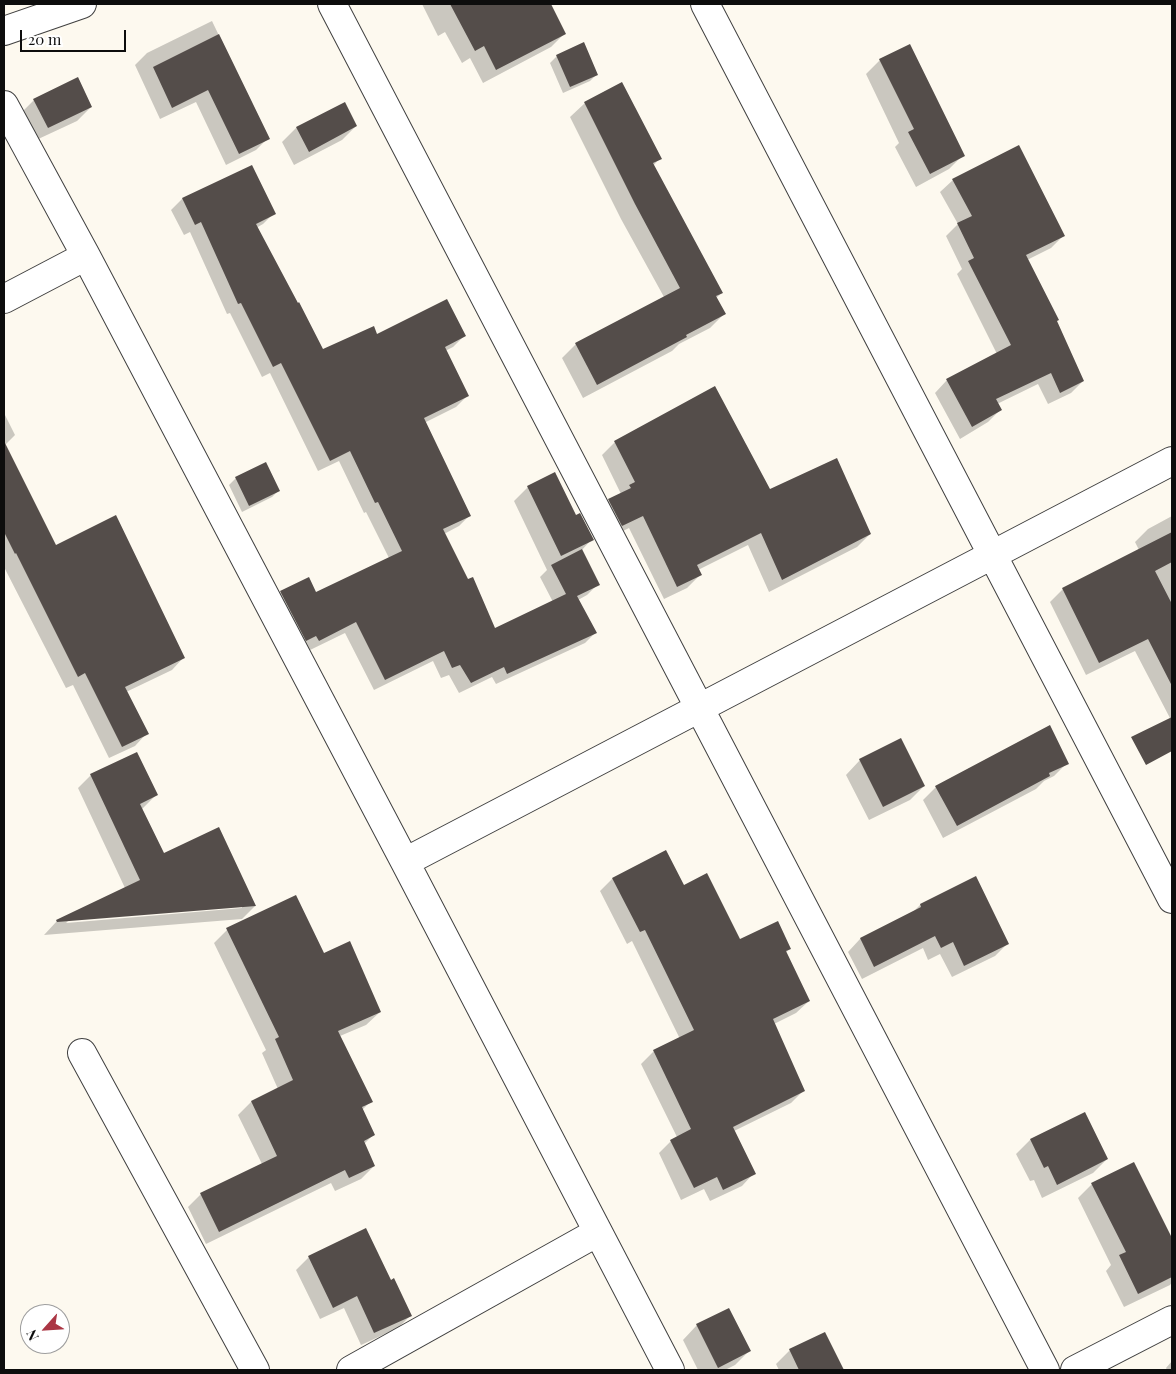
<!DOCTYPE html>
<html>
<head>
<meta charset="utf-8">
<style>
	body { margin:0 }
	#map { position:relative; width:1176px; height:1374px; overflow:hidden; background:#fdf9ef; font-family:"Playfair Display",serif }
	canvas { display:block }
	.frame { position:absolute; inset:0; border:5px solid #0d0d0d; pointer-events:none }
	.north { position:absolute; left:20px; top:1304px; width:50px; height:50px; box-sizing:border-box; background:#fff; border:1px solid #9e9e9e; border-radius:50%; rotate:244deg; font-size:14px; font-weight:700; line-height:20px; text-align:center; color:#0d0d0d }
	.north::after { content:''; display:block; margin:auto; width:18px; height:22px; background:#ab3644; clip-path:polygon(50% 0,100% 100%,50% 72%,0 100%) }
	.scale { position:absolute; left:20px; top:30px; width:106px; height:22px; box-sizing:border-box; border:2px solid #0d0d0d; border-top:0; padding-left:6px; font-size:15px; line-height:18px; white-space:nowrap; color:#0d0d0d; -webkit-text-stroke:4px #fff; paint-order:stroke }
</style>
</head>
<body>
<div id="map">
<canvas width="1176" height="1374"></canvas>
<div class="frame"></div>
<div class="north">N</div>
<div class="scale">20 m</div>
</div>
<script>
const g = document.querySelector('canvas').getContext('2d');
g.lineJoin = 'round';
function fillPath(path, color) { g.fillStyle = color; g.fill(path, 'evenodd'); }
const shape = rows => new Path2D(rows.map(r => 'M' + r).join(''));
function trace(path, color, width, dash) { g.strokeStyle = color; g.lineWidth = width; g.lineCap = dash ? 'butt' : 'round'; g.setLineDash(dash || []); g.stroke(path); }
fillPath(shape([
	[422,4,550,4,564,34,551,47,483,83,470,58,462,63,445,32,438,36],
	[212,21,268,138,256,150,226,165,196,102,160,119,135,65,147,53],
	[583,44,597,74,590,81,563,93,550,63,557,56],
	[880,60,963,155,949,169,916,187,895,147,899,143,866,74],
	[34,100,91,107,77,121,34,141,20,114],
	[585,103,660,158,653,166,722,293,716,298,724,314,710,328,679,344,672,351,583,398,562,358,576,344,664,297,621,219,570,117],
	[344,104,356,126,342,140,294,165,282,142,296,128],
	[252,166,274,213,263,224,256,228,323,351,377,336,464,336,453,347,445,351,467,396,456,407,424,423,470,515,459,526,444,534,494,630,553,602,540,577,547,570,514,501,528,487,575,516,592,539,581,551,598,584,587,595,578,600,596,632,585,643,496,684,492,677,459,693,449,675,441,678,433,661,374,690,345,633,308,651,270,603,281,592,316,594,389,558,366,512,364,513,339,461,318,471,270,373,262,377,230,313,227,314,190,232,184,235,171,210,182,199],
	[953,180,1064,235,1051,248,1027,260,1083,381,1071,393,1048,404,1038,384,997,404,1000,410,988,422,960,439,935,393,947,380,997,354,957,274,962,269,946,236,958,224,940,192],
	[4,413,15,435,5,445,55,547,184,657,172,670,126,692,147,733,135,746,109,758,73,685,66,688,4,567],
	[615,442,769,491,870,534,857,547,769,592,748,545,698,570,700,575,687,588,664,599,629,528,609,538,596,513,609,500,621,494,602,455],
	[236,478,279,490,272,497,242,512,229,485],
	[1172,516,1172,720,1171,720,1135,651,1086,675,1050,602,1063,589,1139,550,1135,542,1148,529],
	[860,760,924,786,910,800,869,820,846,775],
	[1067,763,1054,776,1044,781,1036,789,943,838,923,800,936,787],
	[91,775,156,795,142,809,164,854,255,906,242,919,44,935,57,921,125,888,78,788],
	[242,906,242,908,66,923,69,920],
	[612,879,683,887,739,941,790,949,785,953,809,1001,796,1013,774,1024,803,1091,791,1103,734,1131,754,1173,742,1186,710,1201,704,1189,681,1200,659,1153,671,1141,677,1137,641,1064,654,1051,680,1039,632,941,627,944,600,891],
	[920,905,1008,943,995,956,952,977,940,954,928,960,923,948,862,979,848,952,860,939,913,912],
	[227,930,323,954,380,1012,366,1025,340,1036,371,1101,362,1110,373,1135,364,1144,374,1166,361,1179,335,1191,331,1183,206,1244,188,1207,201,1194,262,1164,238,1115,251,1102,278,1089,262,1053,266,1050,214,943],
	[1030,1140,1107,1159,1093,1173,1042,1198,1034,1180,1030,1181,1016,1154],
	[1092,1184,1164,1231,1172,1247,1172,1282,1170,1285,1124,1307,1106,1271,1111,1265,1078,1198],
	[309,1257,390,1281,410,1316,398,1328,361,1345,344,1308,320,1319,296,1270],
	[697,1325,749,1351,735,1365,725,1370,698,1370,683,1340],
	[790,1350,839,1364,833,1370,779,1370,776,1364],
	[1172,1361,1172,1370,1167,1370,1166,1368]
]), '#0003');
fillPath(shape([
	[450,4,551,4,566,34,496,70,484,46,475,51],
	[219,34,270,139,239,154,208,90,172,108,153,67],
	[584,42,598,75,570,87,556,55],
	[910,44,965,156,930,174,908,132,914,129,879,59],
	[78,77,92,107,48,128,33,99],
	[622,82,662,159,653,163,723,293,716,296,726,314,686,335,687,337,597,385,575,343,680,288,635,204,584,102],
	[345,102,357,126,309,152,296,127],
	[1019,145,1065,236,1026,255,1059,320,1057,321,1084,381,1060,393,1051,373,996,399,1002,410,972,427,946,379,1011,345,968,261,974,258,957,223,972,216,952,179],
	[252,165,276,214,256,224,298,303,299,302,323,349,374,326,377,334,447,299,466,336,445,347,469,396,424,418,471,516,443,529,468,579,473,577,495,628,566,594,551,565,582,549,600,585,577,596,597,633,507,674,504,667,471,683,460,665,452,668,444,651,385,680,356,622,319,641,316,636,306,641,280,591,309,577,316,592,402,551,378,502,375,503,350,451,330,461,281,363,273,367,241,303,238,304,201,222,195,225,182,198],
	[715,386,770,489,837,458,871,534,782,580,761,533,697,565,702,575,677,587,643,516,622,526,608,499,631,488,629,485,635,482,614,441],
	[4,441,56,545,116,515,185,658,125,687,149,734,122,747,85,673,78,677,16,553,15,554,4,532],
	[266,462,280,491,249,506,235,477],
	[555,472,576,515,580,513,594,540,561,556,527,486],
	[1172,532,1172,562,1155,571,1172,604,1172,686,1148,639,1099,663,1062,588],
	[1172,717,1172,751,1146,765,1131,737],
	[1050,725,1069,764,1049,773,1050,776,957,826,935,786],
	[901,738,925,786,883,807,859,759],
	[137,752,158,795,140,804,164,853,219,827,256,906,57,922,56,920,140,880,90,774],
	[666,850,684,885,707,873,740,939,778,921,791,949,786,951,810,1001,773,1019,805,1091,733,1127,756,1174,723,1190,717,1177,694,1188,670,1140,691,1129,653,1050,694,1030,645,930,640,932,612,878],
	[976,876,1009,944,964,966,953,942,941,948,935,936,874,967,860,938,921,907,920,904],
	[296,895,324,953,350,941,381,1012,338,1031,373,1102,362,1107,375,1135,364,1141,375,1166,349,1178,345,1170,219,1232,200,1193,277,1156,251,1101,293,1080,275,1039,279,1037,226,928],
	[1085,1112,1108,1159,1057,1185,1048,1166,1044,1168,1030,1139],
	[1134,1162,1172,1238,1172,1277,1138,1294,1119,1255,1126,1252,1091,1183],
	[366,1228,391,1280,394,1278,412,1316,374,1333,357,1296,333,1308,308,1256],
	[729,1308,751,1351,718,1368,696,1324],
	[825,1332,844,1370,799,1370,789,1349]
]), '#544d4a');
const minor = shape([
	[332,4,1045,1370],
	[705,4,1172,899],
	[4,31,82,4],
	[4,105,86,256,405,862,670,1370],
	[4,299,86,256],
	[405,862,1172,461],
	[82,1053,255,1370],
	[351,1370,598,1232],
	[1075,1370,1172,1320]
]);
trace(minor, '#404040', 30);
trace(minor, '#fff', 28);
</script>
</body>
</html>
